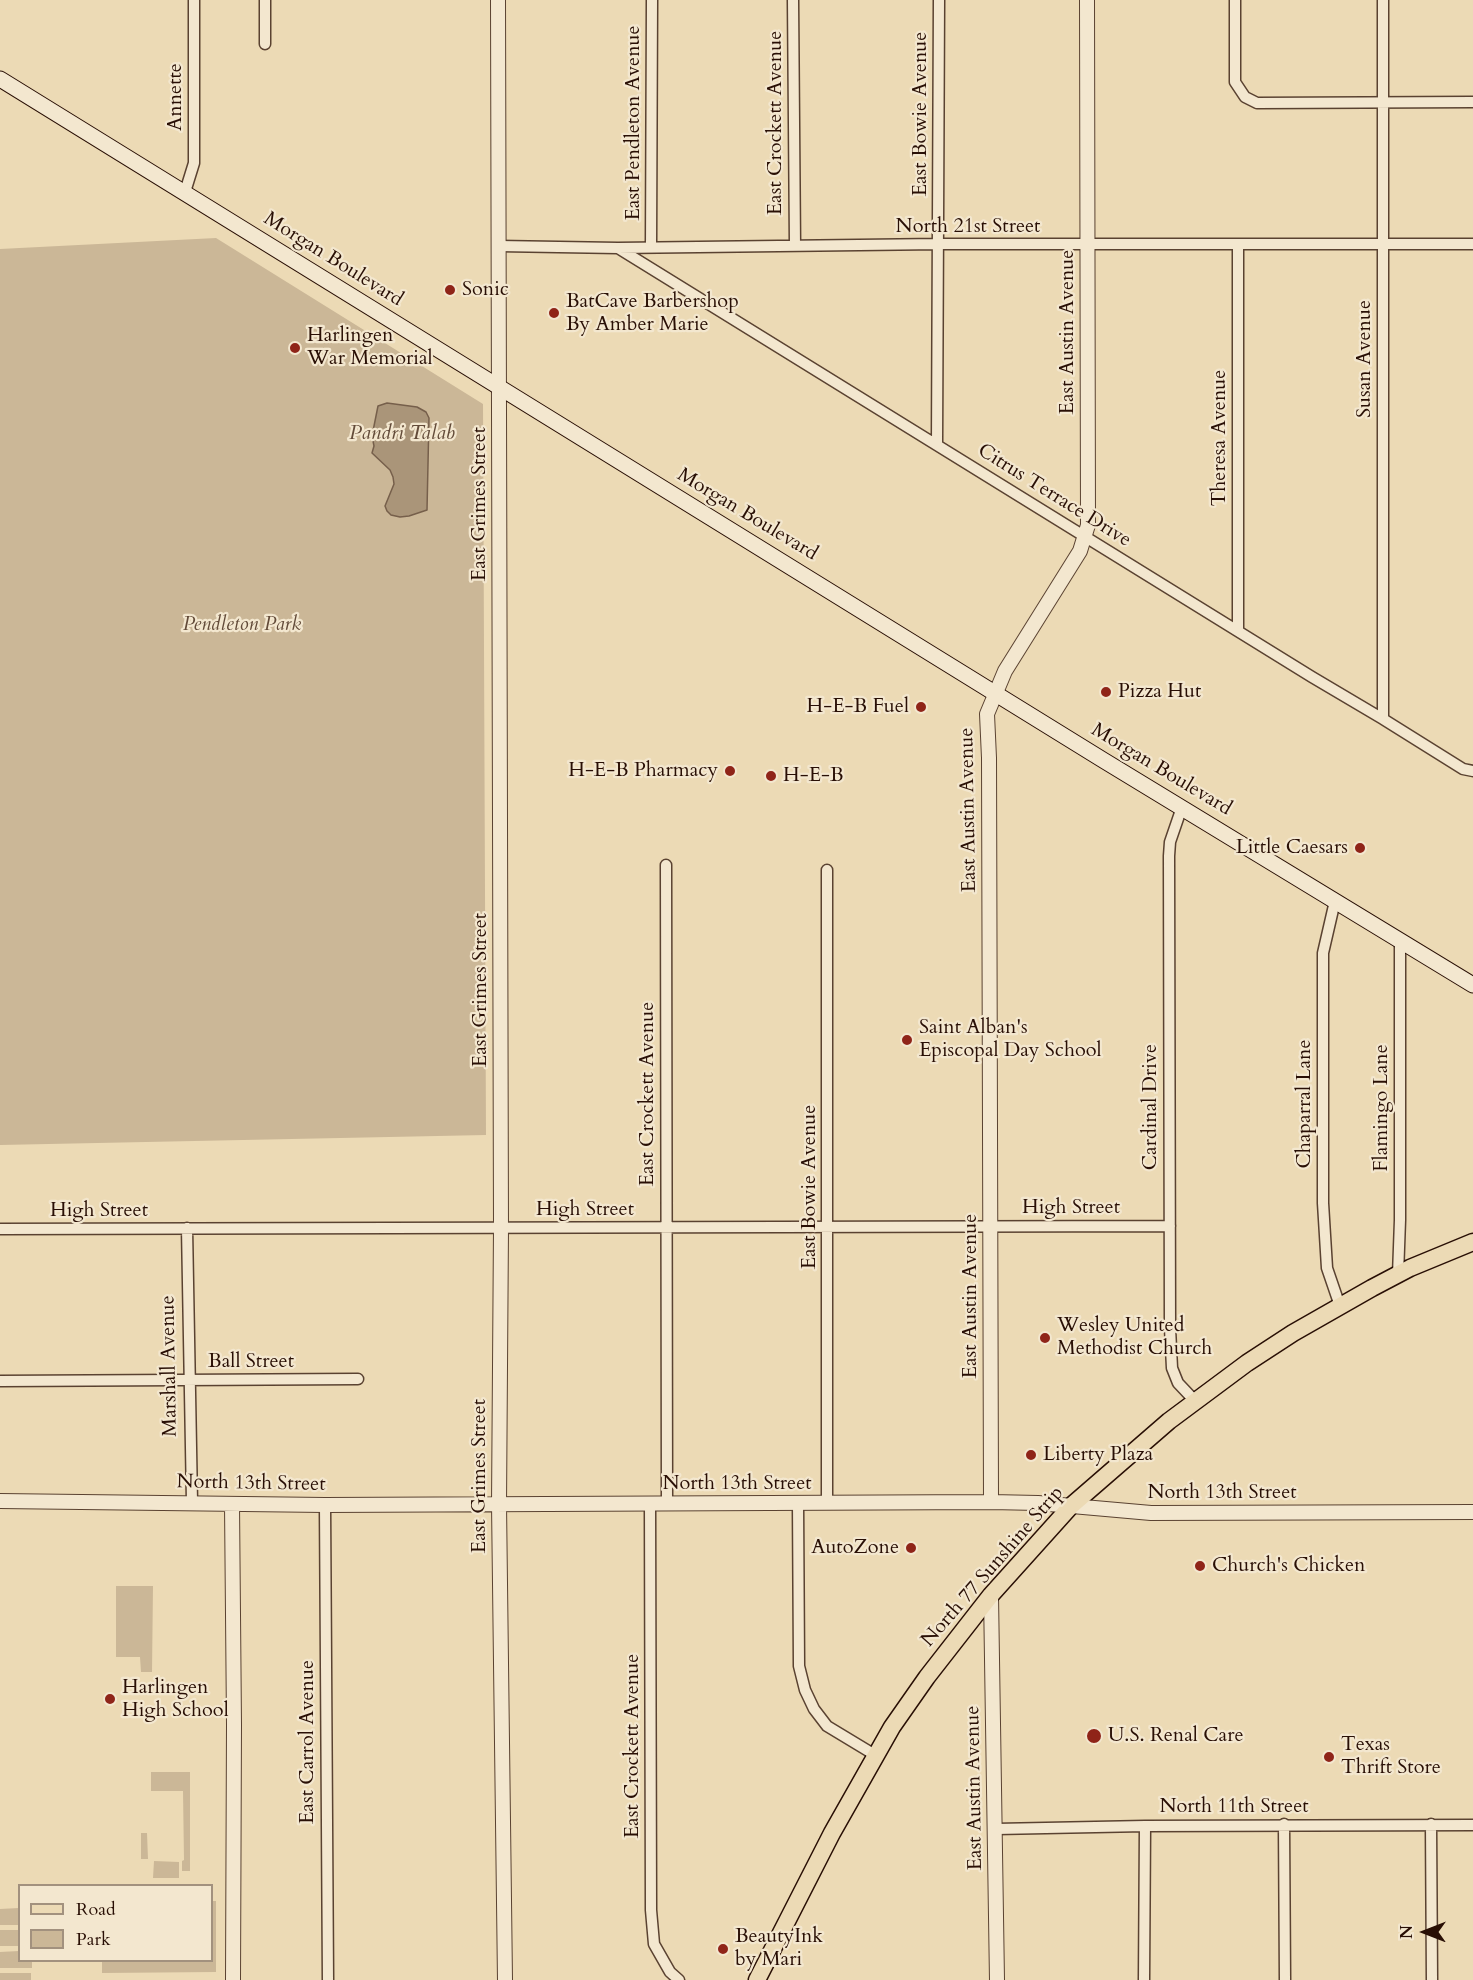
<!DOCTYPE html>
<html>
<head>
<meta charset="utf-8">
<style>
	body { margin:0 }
	#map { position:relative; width:1473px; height:1980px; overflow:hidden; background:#ecdab5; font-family:Cardo,serif }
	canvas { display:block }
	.legend { position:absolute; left:18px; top:1884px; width:195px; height:78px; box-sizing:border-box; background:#f3e7cf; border:2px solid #a2917e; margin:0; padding:8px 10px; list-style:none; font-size:18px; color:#290f05 }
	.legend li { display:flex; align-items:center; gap:12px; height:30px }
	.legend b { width:30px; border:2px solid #a2917e }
	.north { position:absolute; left:1395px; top:1902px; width:60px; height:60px; -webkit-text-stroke:4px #f3e7cf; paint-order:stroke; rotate:270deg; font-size:16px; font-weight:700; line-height:24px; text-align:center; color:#290f05 }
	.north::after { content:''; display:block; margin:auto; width:21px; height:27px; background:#290f05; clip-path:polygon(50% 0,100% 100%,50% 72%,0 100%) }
</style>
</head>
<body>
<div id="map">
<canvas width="1473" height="1980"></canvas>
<ul class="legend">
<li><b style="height:8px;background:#ecdab5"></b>Road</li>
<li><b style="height:16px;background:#cbb797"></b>Park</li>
</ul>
<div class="north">N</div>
</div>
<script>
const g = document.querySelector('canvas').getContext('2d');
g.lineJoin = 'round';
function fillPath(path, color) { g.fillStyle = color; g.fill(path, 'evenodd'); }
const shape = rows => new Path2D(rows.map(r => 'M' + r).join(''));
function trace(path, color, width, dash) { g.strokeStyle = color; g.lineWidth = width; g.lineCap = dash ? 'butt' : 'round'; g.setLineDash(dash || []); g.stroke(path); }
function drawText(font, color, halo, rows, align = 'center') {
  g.font = font + ' Cardo,serif'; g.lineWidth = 4.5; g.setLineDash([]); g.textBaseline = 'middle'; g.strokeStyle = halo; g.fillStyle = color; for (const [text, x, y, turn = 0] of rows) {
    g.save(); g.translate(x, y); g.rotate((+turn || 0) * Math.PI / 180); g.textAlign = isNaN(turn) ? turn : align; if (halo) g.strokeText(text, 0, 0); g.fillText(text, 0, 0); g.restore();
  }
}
fillPath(shape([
	[216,238,483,404,486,1135,0,1145,0,249],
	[116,1586,153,1586,152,1672,141,1672,140,1657,116,1657],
	[151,1772,190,1772,190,1871,182,1871,182,1861,184,1860,183,1791,151,1791],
	[141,1833,147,1833,148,1859,141,1859],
	[154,1861,179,1862,179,1878,153,1878],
	[212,1901,216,1901,216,1972,102,1973,102,1961,212,1960],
	[19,1908,19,1925,0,1925,0,1909],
	[0,1930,19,1930,19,1946,0,1946],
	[19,1951,20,1960,32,1961,32,1968,0,1968,0,1952],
	[0,1973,31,1973,31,1980,0,1980]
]), '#cbb797');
const water = shape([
	[387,403,417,407,426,412,429,418,427,510,409,516,400,517,391,515,387,511,385,506,394,484,393,477,390,470,372,453,374,446,372,436,378,406,387,403]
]);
fillPath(water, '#aa9579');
trace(water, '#765f4b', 1.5);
const minor = shape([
	[265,0,265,44],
	[793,0,795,246],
	[1235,0,1235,82,1245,97,1257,103,1473,102],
	[1383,0,1383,719],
	[185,192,194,163,194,0],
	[1238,245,1238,631],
	[499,246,618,248,939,244,1473,244],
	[651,247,652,0],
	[618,248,1312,677,1383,719,1463,769,1473,771],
	[937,444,939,0],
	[1182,807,1170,842,1169,856,1170,1328,1172,1368,1178,1383,1195,1401],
	[666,865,667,1504],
	[1335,901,1323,953,1323,1203,1327,1268,1340,1306],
	[187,1228,192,1502],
	[0,1229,1170,1226],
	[1398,1275,1400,1220,1400,941],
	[0,1381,358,1379],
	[650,1503,651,1910,654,1944,670,1972,679,1980],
	[798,1503,799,1666,805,1690,814,1709,827,1726,875,1755],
	[827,1503,827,870],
	[325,1505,328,1980],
	[1284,1824,1285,1980],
	[1431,1824,1432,1980],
	[996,1829,1145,1826,1473,1825],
	[1144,1980,1145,1826]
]);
const tertiary = shape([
	[498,0,501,1228,499,1504,505,1980],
	[0,1501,325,1505,991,1502,1038,1503,1151,1513,1473,1512],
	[991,1502,989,758,987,714,1005,671,1080,551,1088,525,1087,0],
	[232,1504,234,1725,233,1980],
	[991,1595,997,1980]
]);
const secondary = shape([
	[0,79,1103,760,1473,985]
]);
const primary = shape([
	[757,1980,832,1833,892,1727,927,1677,991,1595,1071,1506,1169,1421,1247,1363,1293,1333,1372,1288,1410,1268,1473,1242]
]);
trace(minor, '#5a4231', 13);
trace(tertiary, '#5a4231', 16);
trace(secondary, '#290f05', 17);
trace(primary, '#290f05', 19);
trace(minor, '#f3e7cf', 10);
trace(tertiary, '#f3e7cf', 14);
trace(secondary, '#f3e7cf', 15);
trace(primary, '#ecdab5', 16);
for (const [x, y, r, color] of [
	[450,290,6,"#8f2418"],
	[554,313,6,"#8f2418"],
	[295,348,6,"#8f2418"],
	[1106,692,6,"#8f2418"],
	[921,707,6,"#8f2418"],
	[730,771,6,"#8f2418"],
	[771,776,6,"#8f2418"],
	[1360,848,6,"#8f2418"],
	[907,1040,6,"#8f2418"],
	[1045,1338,6,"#8f2418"],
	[1031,1455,6,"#8f2418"],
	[911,1548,6,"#8f2418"],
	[1200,1566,6,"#8f2418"],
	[110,1699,6,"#8f2418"],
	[1094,1736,8,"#8f2418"],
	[1329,1757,6,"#8f2418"],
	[723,1949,6,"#8f2418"]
]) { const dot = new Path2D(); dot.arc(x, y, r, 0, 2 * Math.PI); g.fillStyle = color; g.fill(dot); trace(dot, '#f3e7cf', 2); }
drawText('20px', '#290f05', '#f3e7cf', [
	["Annette",176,97,-90],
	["East Bowie Avenue",921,114,-90],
	["East Pendleton Avenue",634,123,-90],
	["East Crockett Avenue",776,123,-90],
	["North 21st Street",968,227],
	["Morgan Boulevard",333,260,32],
	["East Austin Avenue",1068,332,-90],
	["Susan Avenue",1365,359,-90],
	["Theresa Avenue",1220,438,-90],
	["Citrus Terrace Drive",1054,496,32],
	["East Grimes Street",480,504,-90],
	["Morgan Boulevard",747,515,31],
	["Morgan Boulevard",1161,770,31],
	["East Austin Avenue",969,810,-91],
	["East Grimes Street",481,990,-90],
	["East Crockett Avenue",648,1094,-90],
	["Chaparral Lane",1305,1104,-90],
	["Cardinal Drive",1151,1107,-90],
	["Flamingo Lane",1382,1108,-90],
	["East Bowie Avenue",810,1187,-90],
	["High Street",1071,1208],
	["High Street",585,1210],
	["High Street",99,1211],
	["East Austin Avenue",971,1296,-90],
	["Ball Street",251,1362],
	["Marshall Avenue",170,1366,-91],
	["East Grimes Street",480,1476,-90],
	["North 13th Street",251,1484,1],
	["North 13th Street",737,1484],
	["North 13th Street",1222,1493],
	["North 77 Sunshine Strip",993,1567,-49],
	["East Carrol Avenue",308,1742,-90],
	["East Crockett Avenue",633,1746,-90],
	["East Austin Avenue",975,1788,-91],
	["North 11th Street",1234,1807]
]);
drawText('20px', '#290f05', '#f3e7cf', [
	["Sonic",462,290],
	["BatCave Barbershop",566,302],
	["By Amber Marie",566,325],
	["Harlingen",307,336],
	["War Memorial",307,359],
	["Pizza Hut",1118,692],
	["H-E-B Fuel",909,707,"right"],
	["H-E-B Pharmacy",718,771,"right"],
	["H-E-B",783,776],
	["Little Caesars",1348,848,"right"],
	["Saint Alban's",919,1028],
	["Episcopal Day School",919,1051],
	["Wesley United",1057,1326],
	["Methodist Church",1057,1349],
	["Liberty Plaza",1043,1455],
	["AutoZone",899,1548,"right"],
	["Church's Chicken",1212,1566],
	["Harlingen",122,1688],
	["High School",122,1711],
	["U.S. Renal Care",1108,1736],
	["Texas",1341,1745],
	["Thrift Store",1341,1768],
	["BeautyInk",735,1937],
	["by Mari",735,1960]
], 'left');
drawText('italic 20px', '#624a38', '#f3e7cf', [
	["Pendleton Park",242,625]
]);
drawText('italic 21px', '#634b39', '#f3e7cf', [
	["Pandri Talab",402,434]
]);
</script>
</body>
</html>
